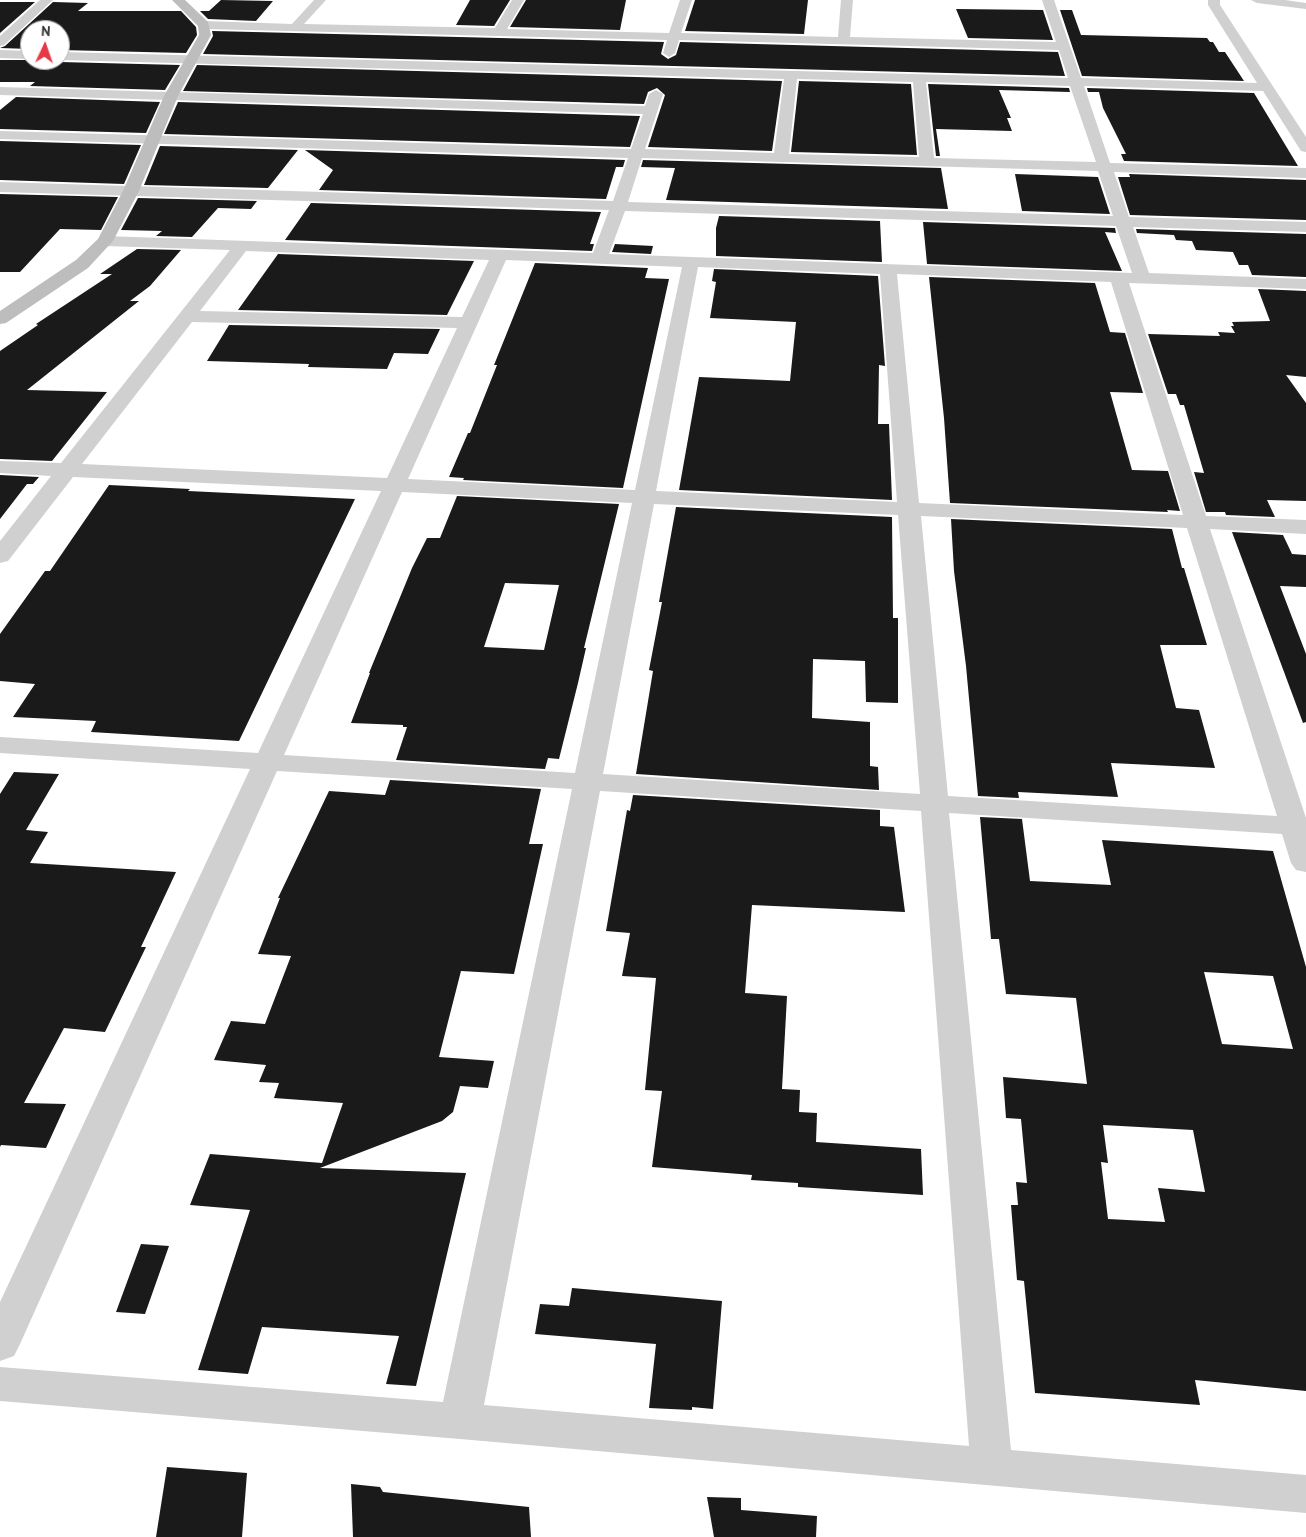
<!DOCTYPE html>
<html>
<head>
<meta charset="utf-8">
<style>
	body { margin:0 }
	#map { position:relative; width:1306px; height:1537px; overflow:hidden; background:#fff; font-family:"PT Sans",sans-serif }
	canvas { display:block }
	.north { position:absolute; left:20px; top:20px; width:50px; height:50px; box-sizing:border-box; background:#fff; border:1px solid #adadad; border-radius:50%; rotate:3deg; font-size:14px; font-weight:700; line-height:20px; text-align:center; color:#333 }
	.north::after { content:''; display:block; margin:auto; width:18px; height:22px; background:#e63946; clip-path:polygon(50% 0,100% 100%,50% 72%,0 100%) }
</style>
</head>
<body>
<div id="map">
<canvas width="1306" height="1537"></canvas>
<div class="north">N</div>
</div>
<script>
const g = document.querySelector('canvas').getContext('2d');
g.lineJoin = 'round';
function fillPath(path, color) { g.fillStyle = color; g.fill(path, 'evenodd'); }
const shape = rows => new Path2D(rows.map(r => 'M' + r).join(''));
fillPath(shape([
	[221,0,273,1,256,21,208,19,200,11,209,11],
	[470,0,510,0,494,26,456,25],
	[526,0,626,0,620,30,510,27],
	[695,0,808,0,804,34,685,31],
	[0,2,35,2,0,33],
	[53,2,88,3,78,11,181,11,196,27,197,35,186,53,60,50,60,30,30,30,30,49,0,48,5,46],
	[956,9,1043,10,1053,40,968,38],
	[1060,10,1072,10,1081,35,1207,38,1210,42,1213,42,1219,52,1225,52,1244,81,1082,76],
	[212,31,664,42,661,54,668,59,676,55,680,42,1058,52,1065,76,203,54,213,36],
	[0,60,58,60,60,62,180,65,165,90,30,86,35,82,0,82],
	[197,65,782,81,772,151,648,147,665,95,657,88,648,92,644,104,183,91],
	[799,81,911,84,917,155,791,152],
	[928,84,1069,88,1070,92,999,90,1011,118,1007,118,1012,131,936,129,940,156,936,156],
	[1087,88,1254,93,1298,166,1124,161,1121,154,1126,154,1103,108,1099,92,1088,92],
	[16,97,160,102,146,133,0,129,0,110],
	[178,102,640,116,630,147,164,134],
	[0,141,141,145,124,184,0,180],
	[160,146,298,150,268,188,144,185],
	[305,150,625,160,623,167,616,167,606,199,319,190,333,170],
	[643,160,941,168,948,209,666,200,675,168,641,167],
	[1015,174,1098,177,1110,214,1022,211],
	[1129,174,1306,180,1306,220,1130,215,1118,177,1130,177],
	[0,194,118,197,101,230,60,229,20,272,0,272],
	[138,198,257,201,251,209,218,208,192,237,156,236,162,231,121,230],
	[311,203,601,212,590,244,594,244,592,251,285,240],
	[719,216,880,221,882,262,716,256,716,228],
	[923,222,1115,228,1116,233,1105,232,1122,271,927,264],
	[1136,229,1306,234,1306,277,1252,275,1248,265,1239,265,1233,252,1196,250,1192,241,1176,240,1174,235,1137,233],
	[615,244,653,246,651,254,612,252],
	[137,249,181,250,150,286,130,301,139,301,27,390,107,392,52,461,0,459,0,351,38,325,36,324,112,274,100,274],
	[278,254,474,261,447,315,238,310],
	[535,263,648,268,645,278,669,279,623,488,463,480,464,478,449,477,468,433,470,433,497,365,494,365],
	[714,269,878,276,885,366,879,365,878,424,889,424,892,500,679,490,699,377,790,381,796,322,710,318,716,282,712,281],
	[929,277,1095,283,1110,332,1125,333,1143,393,1110,392,1132,470,1168,471,1180,511,1167,510,1168,512,950,503,944,418],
	[1258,289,1306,291,1306,377,1286,375,1306,403,1306,501,1267,500,1275,517,1226,515,1225,512,1206,512,1194,472,1204,473,1184,405,1180,405,1176,394,1168,394,1148,334,1220,336,1218,332,1235,333,1231,326,1234,326,1232,322,1270,321],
	[229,325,440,329,428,354,394,353,387,369,308,367,309,364,207,361],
	[0,475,39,477,33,484,27,484,0,519],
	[109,485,190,489,188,491,355,499,239,741,91,732,96,721,13,717,35,684,0,681,0,634,45,571,50,571],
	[457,496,619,504,584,648,586,648,578,683,559,759,548,758,545,769,396,760,407,727,403,727,403,725,351,723,370,673,369,673,412,568,427,538,440,538],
	[505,583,559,585,544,650,484,647],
	[676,507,892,517,893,618,898,618,898,703,866,702,865,661,813,659,812,718,870,722,870,766,878,767,879,790,636,774,653,671,649,670,662,602,659,602],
	[951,519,1172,529,1182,568,1184,568,1207,645,1160,645,1176,708,1199,710,1215,768,1111,763,1118,797,1018,792,1019,798,978,796,966,666,954,571],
	[1232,532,1283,535,1292,554,1306,555,1306,587,1280,586,1306,654,1306,722,1303,723],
	[14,772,59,774,26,830,48,832,30,863,176,872,141,947,146,947,105,1032,64,1028,24,1103,66,1104,46,1148,1,1145,0,1147,0,794],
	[390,780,541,789,529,844,543,844,514,974,461,971,439,1057,494,1061,488,1088,460,1086,453,1112,442,1121,320,1168,466,1173,416,1386,386,1384,399,1336,262,1327,248,1374,198,1370,250,1210,190,1205,210,1154,322,1163,343,1103,274,1098,279,1083,259,1082,266,1065,214,1060,231,1021,265,1024,291,956,258,954,280,898,278,898,329,791,385,795],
	[633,795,880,810,880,826,894,827,905,912,752,905,745,993,787,996,782,1089,800,1090,799,1112,817,1113,816,1142,921,1149,923,1195,798,1187,798,1183,751,1180,752,1175,652,1167,662,1091,645,1090,656,978,622,976,630,933,606,931,627,810,630,811],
	[980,817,1022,819,1030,881,1111,885,1102,840,1273,851,1306,967,1306,1391,1195,1380,1200,1405,1035,1393,1024,1281,1017,1280,1011,1205,1018,1205,1016,1182,1027,1183,1021,1119,1006,1118,1003,1077,1087,1084,1076,998,1006,994,999,939,991,939],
	[1204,972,1273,976,1293,1049,1222,1044],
	[1103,1125,1193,1130,1205,1192,1158,1188,1165,1222,1108,1219,1101,1162,1108,1163],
	[141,1244,169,1246,145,1314,116,1312],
	[572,1288,722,1301,713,1409,692,1407,692,1410,649,1408,656,1344,535,1334,540,1304,569,1306],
	[167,1467,247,1473,242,1537,156,1537],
	[351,1484,380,1487,383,1492,529,1507,531,1537,353,1537],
	[707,1497,741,1498,741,1510,817,1516,816,1537,714,1537]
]), '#1a1a1a');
fillPath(shape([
	[40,0,53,0,4,45,0,46,0,36,40,0],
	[314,0,326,0,304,24,495,28,512,0,524,0,507,29,669,33,680,0,692,0,681,33,838,37,841,0,853,0,850,37,1056,42,1042,0,1054,0,1081,78,1257,83,1208,5,1208,0,1220,0,1220,5,1306,137,1306,152,1301,151,1263,91,1084,86,1110,163,1306,168,1306,178,1114,172,1129,217,1306,222,1306,232,1133,227,1149,273,1306,279,1306,289,1129,283,1206,516,1306,520,1306,534,1210,529,1306,818,1306,872,1296,870,1291,863,1282,834,949,813,1011,1450,1306,1475,1306,1513,460,1439,0,1401,0,1367,443,1402,572,789,277,771,20,1344,14,1356,0,1361,0,1302,250,769,0,753,0,737,258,753,381,491,73,477,8,561,0,563,0,541,51,476,0,473,0,461,61,463,230,250,105,246,99,244,97,241,99,238,105,236,593,253,609,210,0,192,0,182,613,201,628,158,0,139,0,131,631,149,643,114,0,95,0,87,645,106,649,94,656,90,663,94,645,149,774,153,784,79,60,60,60,52,1068,78,1059,50,679,40,675,53,669,57,663,53,667,40,204,29,198,25,204,21,292,24,314,0],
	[797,79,913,82,919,157,789,154,797,79],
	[926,82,1070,86,1096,162,934,158,926,82],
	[642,158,1098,171,1113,216,628,202,642,158],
	[625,211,1116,226,1132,273,609,254,625,211],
	[246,251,489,260,462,317,200,311,246,251],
	[506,260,682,267,635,490,408,479,506,260],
	[698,267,880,274,897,502,656,491,698,267],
	[897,274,1111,282,1183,515,919,503,897,274],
	[192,322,457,328,387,478,82,464,192,322],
	[402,492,632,503,575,773,284,755,402,492],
	[654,504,898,515,920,794,603,774,654,504],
	[921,516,1187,528,1277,816,948,796,921,516],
	[600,791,921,811,969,1446,484,1405,600,791],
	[1251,0,1285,0,1306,3,1306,9,1257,3,1251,0],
	[0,50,30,51,30,59,0,58,0,50]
]), '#d0d0d0');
fillPath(shape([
	[172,0,185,0,208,22,211,35,178,96,139,191,113,241,88,268,6,323,0,324,0,311,76,260,98,239,123,191,164,96,199,35,198,26,172,0]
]), '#bdbdbd');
</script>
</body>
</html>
